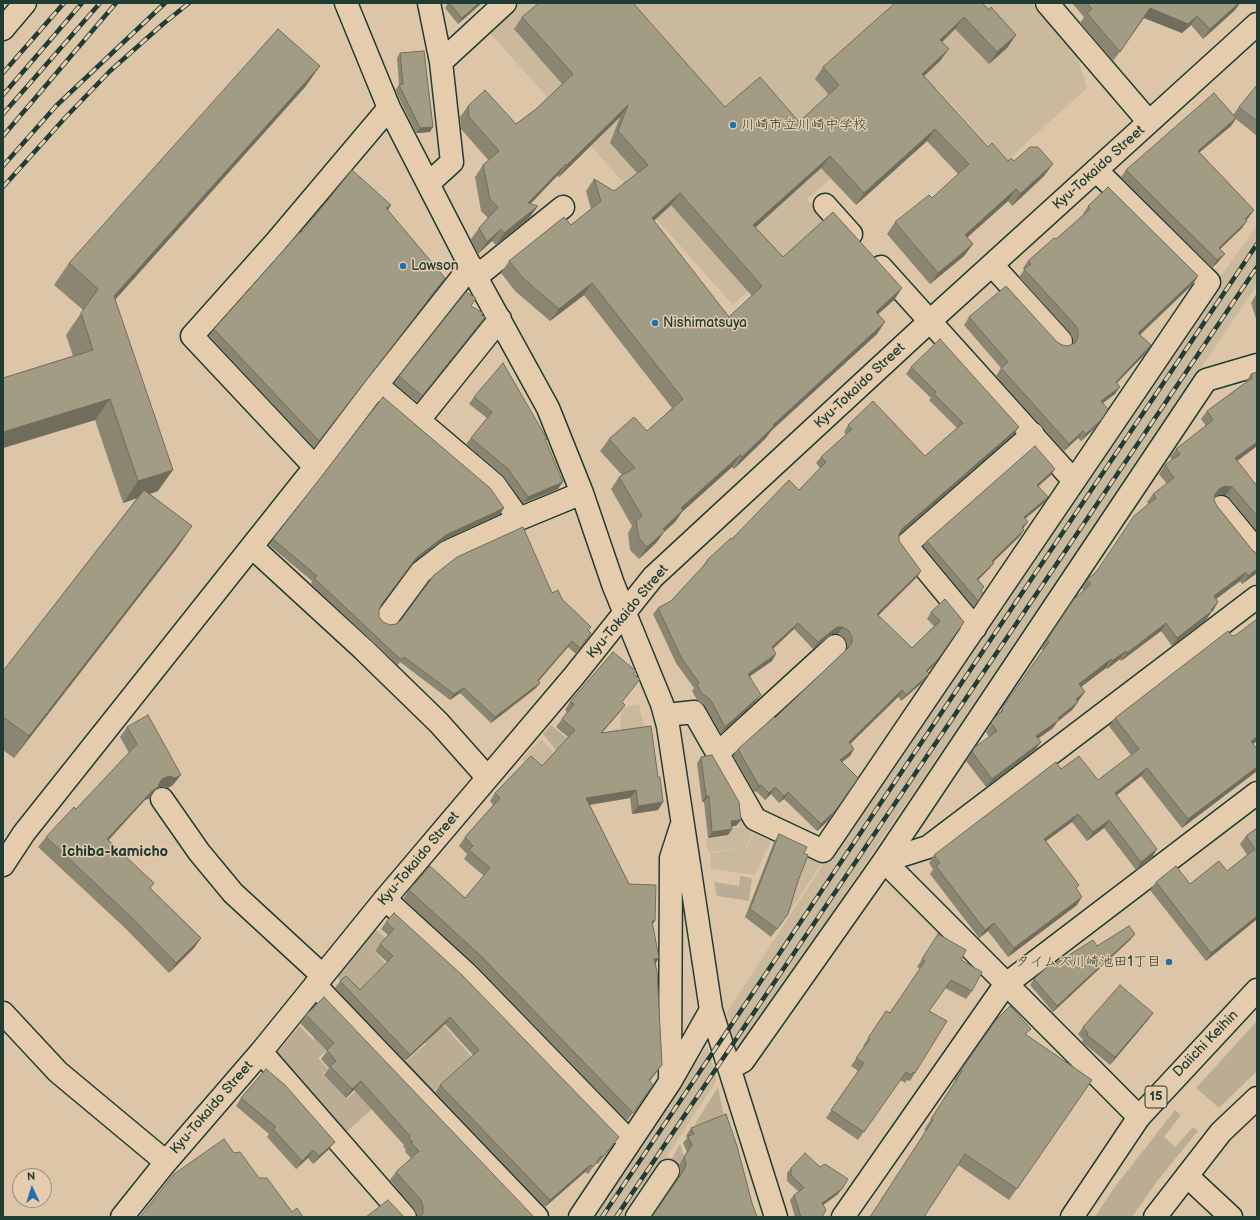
<!DOCTYPE html>
<html>
<head>
<meta charset="utf-8">
<style>
	body { margin:0 }
	#map { position:relative; width:1260px; height:1220px; overflow:hidden; background:#ddc6a8; font-family:"Balsamiq Sans",sans-serif }
	canvas { display:block }
	.frame { position:absolute; inset:0; border:4px solid #1f3d34; pointer-events:none }
	.north { position:absolute; left:12px; top:1168px; width:40px; height:40px; box-sizing:border-box; background:#e5ccad; border:1px solid #96937d; border-radius:50%; rotate:356deg; font-size:11px; font-weight:700; line-height:16px; text-align:center; color:#1f3d34 }
	.north::after { content:''; display:block; margin:auto; width:14px; height:18px; background:#1f6fb2; clip-path:polygon(50% 0,100% 100%,50% 72%,0 100%) }
</style>
</head>
<body>
<div id="map">
<canvas width="1260" height="1220"></canvas>
<div class="frame"></div>
<div class="north">N</div>
</div>
<script>
const g = document.querySelector('canvas').getContext('2d');
g.lineJoin = 'round';
function fillPath(path, color) { g.fillStyle = color; g.fill(path, 'evenodd'); }
const shape = rows => new Path2D(rows.map(r => 'M' + r).join(''));
function trace(path, color, width, dash) { g.strokeStyle = color; g.lineWidth = width; g.lineCap = dash ? 'butt' : 'round'; g.setLineDash(dash || []); g.stroke(path); }
function drawText(font, color, halo, rows, align = 'center') {
  g.font = font + ' "Balsamiq Sans","Klee One",sans-serif'; g.lineWidth = 3; g.setLineDash([]); g.textBaseline = 'middle'; g.strokeStyle = halo; g.fillStyle = color; for (const [text, x, y, turn = 0] of rows) {
    g.save(); g.translate(x, y); g.rotate((+turn || 0) * Math.PI / 180); g.textAlign = isNaN(turn) ? turn : align; if (halo) g.strokeText(text, 0, 0); g.fillText(text, 0, 0); g.restore();
  }
}
fillPath(shape([
	[520,3,1031,3,1077,56,1087,88,1004,163,937,88,807,199,827,220,733,305,489,32],
	[1257,225,1257,285,737,1053,727,1012,842,835,1202,303],
	[639,704,645,730,620,733,621,708],
	[541,739,554,752,536,772,522,759],
	[742,817,753,829,746,848,708,852,706,839,729,836,729,828,739,827,738,820],
	[753,832,771,841,755,875,711,869,710,853,747,848],
	[806,854,823,861,791,910,788,909],
	[707,1046,717,1080,627,1217,591,1217]
]), '#cbb99d');
fillPath(shape([
	[551,725,569,740,592,753,617,728,621,761,572,771,543,734],
	[740,876,752,878,749,901,717,896,714,882,739,886],
	[375,929,386,938,374,951,385,963,368,981,373,987,383,1015,367,1031,342,1006,354,994,336,976],
	[432,1012,472,1057,429,1095,402,1065,426,1044,413,1028],
	[1257,1021,1257,1071,1219,1108,1196,1088],
	[300,1026,313,1040,320,1033,332,1046,318,1058,328,1069,323,1074,347,1099,370,1078,392,1091,342,1136,273,1057],
	[718,1087,724,1115,694,1126],
	[1175,1110,1181,1115,1164,1137,1175,1147,1193,1127,1198,1131,1158,1180,1132,1217,1095,1217,1114,1188],
	[680,1144,685,1158,676,1192,669,1164]
]), '#baad93');
const minor = shape([
	[346,3,389,108,476,277,548,408,582,493,613,584,662,704,668,726,711,1010,776,1217],
	[429,3,441,62,452,162,429,183],
	[1047,3,1149,122],
	[3,29,25,3],
	[441,62,505,3],
	[825,205,851,234],
	[992,265,1061,341],
	[881,267,1074,481],
	[476,277,563,207],
	[377,385,471,266],
	[418,421,500,319],
	[315,467,192,336,275,243,389,108],
	[1221,507,1257,551],
	[252,547,363,649,439,723,487,777],
	[387,618,421,572,447,552,519,519],
	[975,628,906,545,1033,434],
	[666,715,694,712,755,819,823,851,1209,282,1096,170],
	[718,753,835,646],
	[162,799,199,852,233,893,322,975],
	[3,865,24,833,311,472,377,385,495,485,519,519,582,493],
	[385,899,466,973,630,1142],
	[315,985,537,1217],
	[3,1013,58,1072,166,1162],
	[261,1052,405,1217],
	[730,1068,743,1061,884,861,1206,380,1257,365],
	[670,1082,671,858,681,827],
	[1139,1117,884,861,928,847,1257,597],
	[1187,1176,1231,1217],
	[122,1217,166,1162,261,1052,385,899,574,676,653,577,930,321,1257,24],
	[580,1217,670,1082,711,1010],
	[637,1217,668,1171],
	[843,1217,1005,985,1257,793]
]);
const highway = shape([
	[1072,1217,1139,1117,1257,990],
	[1155,1217,1221,1132,1257,1098]
]);
trace(minor, '#1f3d34', 25);
trace(highway, '#1f3d34', 25);
trace(minor, '#e5ccad', 22);
trace(highway, '#e5ccad', 22);
const rail = shape([
	[3,73,64,3],
	[3,95,82,3],
	[3,114,100,3],
	[3,136,116,3],
	[3,166,56,106,165,3],
	[3,187,64,119,110,71,163,24,189,3],
	[602,1217,1257,244],
	[616,1217,1257,267]
]);
trace(rail, '#1f3d34', 4.5);
trace(rail, '#e5ccad', 3, [9]);
fillPath(shape([
	[448,3,482,3,458,24,445,8],
	[982,3,1008,47,989,64,955,29,942,42,940,61,924,76,988,147,1008,161,1014,161,1044,176,1012,206,1008,201,967,238,973,244,964,256,930,284,887,234,895,222,932,198,958,174,927,141,856,205,821,168,755,227,783,257,902,288,894,300,878,314,877,334,771,431,766,438,734,469,732,467,682,512,675,522,664,532,656,543,639,559,630,550,628,533,632,526,611,489,619,477,622,475,600,451,609,439,647,431,672,408,584,295,550,321,515,291,501,273,509,261,571,225,591,209,586,191,594,179,614,191,637,173,610,143,620,117,559,177,557,176,530,204,538,206,529,218,496,245,492,241,478,254,471,239,479,228,488,218,481,211,475,177,483,165,489,161,461,129,460,117,468,106,516,124,536,109,562,84,514,29,522,17,725,107,799,122,829,95,815,79,823,67],
	[671,205,752,296,729,317,654,221],
	[1072,3,1240,3,1235,10,1203,39,1191,25,1182,33,1144,18,1113,61,1080,23,1084,17],
	[400,53,430,132,416,133,395,90,399,85,397,58],
	[320,66,305,87,115,299,158,491,150,494,192,526,177,548,14,758,3,750,3,671,137,498,123,503,95,420,3,448,3,378,73,356,66,335,83,310,54,285,69,263],
	[1257,85,1257,136,1236,119,1231,126,1199,152,1254,210,1249,217,1246,220,1242,228,1220,249,1219,261,1212,268,1121,177,1126,170,1233,115,1239,107],
	[391,205,387,210,445,278,314,448,209,336,214,329],
	[1088,206,1198,276,1193,284,1140,335,1146,353,1117,383,1115,394,1103,403,1096,427,1081,441,1078,438,1064,451,996,376,1001,368,964,325,969,317,1057,342,1062,345,1068,346,1073,344,1073,339,1070,333,1019,277,1024,270,1023,268,1028,261,1056,239,1084,215,1083,214],
	[1257,293,1257,322,1251,303],
	[471,306,481,315,480,324,417,402,394,383,399,376],
	[911,367,1014,434,899,535,899,541,921,571,917,577,878,615,912,648,934,626,927,619,931,612,945,599,933,666,927,672,923,682,901,701,898,697,850,744,854,749,850,756,842,762,831,818,817,831,784,799,779,803,771,794,765,800,756,791,754,792,733,756,738,749,775,718,847,649,847,644,844,638,838,634,832,634,813,649,794,629,773,649,772,661,750,676,756,701,721,734,705,706,697,700,692,691,694,688,676,663,653,614,658,608,671,601,703,567,702,567,707,560,732,539,799,490,820,468,816,463,821,457,846,434,844,432,848,425,925,456,957,428,929,400,931,398,906,374],
	[1257,372,1257,446,1237,461,1257,486,1257,531,1230,499,1226,495,1219,495,1215,497,1214,500,1217,506,1253,551,1257,553,1257,573,1242,584,1240,581,1216,599,1212,611,1206,620,1172,646,1161,631,1121,661,1120,659,1107,669,1106,668,1081,687,1079,700,1078,701,1078,702,1072,710,1057,722,1053,728,1038,739,1041,742,1035,750,986,787,966,761,975,747,989,737,986,732,1043,650,1041,648,1069,608,1084,591,1082,588,1087,580,1096,572,1148,504,1147,502,1153,494,1167,484,1159,474,1165,465,1172,460,1170,457,1176,449,1206,426,1201,419,1207,411,1245,383,1251,374],
	[474,397,547,439,545,440,558,489,523,503,503,476,466,444,471,438,487,418,469,404],
	[1051,475,1038,486,1044,503,1025,519,1024,527,1023,529,1020,536,993,562,990,568,978,580,984,587,981,591,983,593,974,607,923,546,927,541],
	[500,514,442,541,413,562,380,606,379,611,379,617,383,622,390,625,552,593,562,599,591,627,588,631,591,633,576,654,568,647,539,681,536,688,491,723,460,693,450,700,400,662,398,665,395,663,311,584,312,581,269,545,273,539],
	[634,674,640,679,622,702,625,705,619,713,602,732,658,777,663,802,658,810,632,814,630,798,590,805,629,884,652,925,655,964,656,1073,650,1081,653,1085,627,1121,475,964,403,899,409,890,465,898,484,876,464,859,467,854,459,846,465,837,493,805,490,801,495,793,542,766,568,737,556,727,562,719,567,712,565,710,570,702],
	[1115,718,1257,741,1253,744,1257,749,1257,771,1182,828,1141,776,1117,795,1152,858,1136,870,1104,828,1087,841,1072,822,1046,841,1076,889,1077,905,1008,957,988,931,979,938,930,874,933,869,929,863,934,855,1061,769,1098,780,1131,755,1109,726],
	[127,727,173,785,168,788,161,787,157,788,150,798,145,800,109,840,150,888,201,938,194,948,169,973,125,928,38,847,46,837,76,809,129,753,120,737],
	[701,757,741,820,736,826,732,826,728,835,708,838,704,802,702,802,697,763],
	[1257,828,1257,919,1206,961,1150,890,1156,882,1190,884,1227,871,1247,855,1240,844,1246,836],
	[779,834,804,853,798,881,788,914,771,937,745,917,774,842],
	[386,922,619,1137,598,1164,596,1163,588,1174,585,1172,545,1207,435,1092,440,1085,473,1055,445,1024,405,1061,335,988,340,981,360,990,387,962,375,951,380,944,388,935,381,929],
	[938,934,961,960,972,991,966,999,945,988,929,1011,915,1073,910,1081,907,1080,905,1083,900,1080,858,1140,826,1118,858,1071,851,1066,864,1047,863,1046,886,1011,890,1013,920,969,917,967],
	[1135,934,1130,940,1053,1012,1030,985,1034,979,1056,963,1097,946],
	[1153,1013,1148,1020,1110,1065,1082,1042,1083,1040,1078,1034,1083,1027],
	[306,1015,534,1217,417,1217,417,1215,414,1209,390,1180,396,1172,411,1158,405,1152,406,1150,403,1146,404,1145,354,1090,346,1098,324,1075,329,1068,321,1059,327,1051,300,1023],
	[996,1020,1026,1035,1092,1080,1009,1200,958,1165,924,1217,870,1217,926,1131,924,1130,955,1081,954,1080],
	[241,1098,329,1149,313,1164,308,1158,296,1169,267,1137,269,1134,236,1106],
	[691,1128,752,1203,679,1178,680,1171,679,1165,687,1152,683,1143,687,1138,686,1136],
	[791,1168,838,1194,823,1205,822,1217,795,1217,790,1200,794,1195,799,1192,787,1181,787,1173]
]), '#8b8672');
fillPath(shape([
	[479,3,482,3,458,24,462,18],
	[1239,3,1240,3,1235,10,1203,39,1210,29],
	[1150,8,1197,16,1191,25,1182,33,1144,18,1113,61],
	[964,17,955,29,932,52,940,40],
	[1016,35,1008,47,989,64,997,52],
	[949,49,940,61,913,86,922,74],
	[320,66,305,87,99,318,114,296],
	[628,105,620,117,559,177,567,165],
	[1236,118,1231,126,1193,158,1198,151],
	[433,127,430,132,416,133,420,128],
	[935,129,927,141,856,205,864,193],
	[830,156,821,168,745,237,753,225],
	[566,164,557,176,520,215,528,203],
	[1053,164,1044,176,1012,206,1020,194],
	[1016,189,1008,201,956,247,965,235],
	[680,193,671,205,643,230,652,218],
	[391,205,387,212,386,208],
	[538,206,529,218,496,245,504,233],
	[1254,210,1249,217,1240,226,1245,219],
	[1247,221,1242,228,1214,255,1219,248],
	[501,229,492,241,478,254,487,242],
	[973,244,964,256,930,284,938,273],
	[1225,254,1219,261,1212,268,1217,260],
	[1198,276,1193,284,1133,341,1138,333],
	[445,278,440,285,314,448,319,441],
	[592,283,584,295,550,321,559,309],
	[902,288,894,300,867,324,876,312],
	[485,317,480,324,417,402,422,396],
	[885,322,877,334,771,431,766,438,734,469,742,457,773,425],
	[1151,345,1146,353,1111,389,1116,382],
	[1120,387,1115,394,1096,408,1101,401],
	[110,399,95,420,3,448,3,432],
	[1101,420,1096,427,1081,441,1086,434],
	[1019,427,1014,434,898,536,902,529],
	[1083,431,1078,438,1064,451,1069,444],
	[1257,442,1257,446,1229,467,1235,458],
	[740,455,732,467,682,512,675,522,664,532,656,543,639,559,647,547,681,508],
	[1055,469,1051,475,1033,491,1037,485],
	[173,470,158,491,123,503,138,481],
	[563,482,558,489,523,503,528,497],
	[1225,486,1232,487,1226,495,1219,495,1213,498,1219,489],
	[1048,497,1044,503,1020,523,1024,517],
	[504,508,500,514,442,541,413,562,417,557,446,535],
	[1028,522,1024,527,1018,533,1022,527],
	[192,526,177,548,14,758,29,736],
	[1024,530,1020,536,988,567,992,561],
	[994,563,990,568,973,585,977,579],
	[1257,569,1257,573,1242,584,1248,576],
	[921,571,917,577,873,621,877,614],
	[1246,572,1240,581,1208,605,1214,596],
	[1218,602,1213,611,1210,613,1212,611,1206,620,1172,646,1177,638],
	[798,623,794,629,767,654,772,647],
	[1166,623,1161,631,1121,661,1127,653],
	[837,627,843,627,838,634,832,634,813,649,818,642],
	[572,641,568,647,534,686,538,680],
	[1126,651,1120,659,1107,669,1112,661],
	[776,654,772,661,743,681,748,674],
	[938,659,933,666,922,677,926,671],
	[1111,659,1106,668,1073,693,1079,684],
	[928,675,923,682,901,701,906,695],
	[540,683,536,688,491,723,495,717],
	[464,688,460,693,450,700,454,694],
	[902,690,898,697,845,749,849,742],
	[1085,692,1079,700,1070,708,1076,699],
	[761,695,756,701,721,734,725,727],
	[1078,702,1072,710,1057,722,1053,728,1030,744,1036,736,1058,718],
	[625,705,619,713,595,741,601,733],
	[1257,737,1257,741,1246,750,1251,741],
	[1041,742,1035,750,986,787,992,779],
	[854,749,850,756,835,767,840,760],
	[1257,767,1257,771,1182,828,1188,819],
	[1147,768,1141,776,1109,801,1115,793],
	[181,775,173,785,168,788,161,787,157,788,150,798,145,800,100,849,107,839,162,779,169,776],
	[761,785,756,791,754,792,759,786],
	[775,787,771,794,765,800,769,793],
	[636,790,630,798,581,806,586,798],
	[788,792,784,799,779,803,784,796],
	[706,796,709,796,704,802,702,802],
	[663,802,658,810,632,814,638,806],
	[835,811,831,818,817,831,821,824],
	[1078,814,1072,822,1038,847,1044,839],
	[741,820,736,826,727,827,731,821],
	[1109,820,1104,828,1087,841,1093,832],
	[732,829,728,835,708,838,712,832],
	[1157,849,1152,858,1136,870,1141,862],
	[1082,897,1077,905,1008,957,1014,948],
	[1257,916,1257,919,1206,961,1211,953],
	[652,921,655,921,649,929],
	[994,923,988,931,979,938,985,930],
	[1135,934,1130,940,1053,1012,1057,1006],
	[201,938,194,948,169,973,176,963],
	[659,958,654,966,654,959],
	[1153,1013,1148,1020,1110,1065,1115,1057],
	[450,1017,445,1024,405,1061,410,1055],
	[662,1065,656,1073,643,1088,649,1080],
	[361,1081,354,1090,346,1098,352,1089],
	[335,1142,329,1149,313,1164,319,1156],
	[313,1150,308,1158,296,1169,302,1161],
	[590,1165,585,1172,545,1207,550,1200],
	[842,1189,838,1194,818,1209,822,1203]
]), '#716d5c');
const building = shape([
	[449,3,479,3,462,18,449,3],
	[539,3,633,3,725,107,760,77,799,122,839,85,823,67,895,3,982,3,989,10,991,7,1016,35,997,52,964,17,940,40,949,49,922,74,988,147,992,143,1008,161,1011,158,1014,161,1030,147,1038,147,1053,164,1020,194,1016,189,965,235,973,244,938,273,895,222,929,195,932,198,969,164,935,129,864,193,830,156,753,225,783,257,833,212,902,288,876,312,885,322,773,425,774,426,742,457,740,455,681,508,683,510,663,529,665,531,647,547,639,538,636,521,642,516,619,477,635,468,609,439,634,417,647,431,683,399,592,283,559,309,524,279,509,261,564,217,571,225,601,201,594,179,614,191,648,165,618,131,628,105,567,165,566,164,528,203,538,206,504,233,501,229,487,242,479,228,498,207,490,199,483,165,499,151,469,117,468,106,485,90,516,124,536,109,573,74,522,17,539,3],
	[680,193,762,286,729,317,652,218,680,193],
	[1087,3,1239,3,1210,29,1197,16,1188,24,1150,8,1120,52,1087,13,1092,9,1087,3],
	[278,29,320,66,114,296,173,470,138,481,110,399,3,432,3,378,93,350,81,313,98,289,69,263,278,29],
	[424,51,433,127,420,128,399,85,403,84,400,53,424,51],
	[1257,85,1257,121,1239,107,1257,85],
	[1214,93,1236,118,1198,151,1254,210,1245,219,1247,221,1219,248,1225,254,1217,260,1126,170,1214,93],
	[352,170,391,205,386,208,445,278,319,441,214,329,299,233,303,231,352,170],
	[1108,187,1198,276,1138,333,1151,345,1116,382,1120,387,1101,401,1108,409,1101,420,1086,434,1083,431,1069,444,1001,368,1008,362,969,317,1006,286,1057,342,1062,345,1068,346,1075,343,1078,338,1078,331,1076,326,1024,269,1031,264,1028,261,1054,238,1056,239,1090,209,1088,206,1108,187],
	[466,292,476,298,471,306,483,313,481,315,485,317,422,396,399,376,466,292],
	[940,339,1019,427,902,529,899,534,899,541,921,571,877,614,912,648,940,621,931,612,945,599,964,622,938,659,926,671,929,673,928,675,906,695,902,690,849,742,854,749,840,760,858,778,835,811,821,824,788,792,784,796,775,787,769,793,761,785,759,786,738,749,774,717,775,718,848,648,852,643,852,637,849,631,843,627,837,627,818,642,798,623,772,647,776,654,748,674,761,695,725,727,710,699,702,694,697,685,699,683,681,657,658,608,671,601,708,561,707,560,731,538,732,539,789,480,799,490,826,462,821,457,852,429,848,425,873,401,925,456,963,423,934,394,936,392,911,367,940,339],
	[503,363,547,439,545,439,563,482,528,497,508,469,471,438,492,412,474,397,503,363],
	[1257,372,1257,442,1235,458,1257,486,1257,516,1236,491,1232,487,1225,486,1219,489,1215,494,1214,500,1217,506,1253,551,1257,553,1257,569,1248,576,1246,572,1214,596,1218,602,1211,610,1212,611,1177,638,1166,623,1127,653,1126,651,1112,661,1111,659,1079,684,1085,692,1076,699,1078,702,1058,718,1059,720,1036,736,1041,742,992,779,972,752,975,747,997,731,991,723,997,715,1003,711,1002,708,1049,642,1047,640,1074,599,1091,584,1087,580,1097,571,1134,516,1156,498,1153,494,1174,478,1165,465,1180,454,1176,449,1213,420,1207,411,1252,378,1251,374,1257,372],
	[383,397,490,488,504,508,446,535,417,557,381,605,379,611,379,617,383,622,390,625,396,624,401,620,434,575,457,557,523,527,552,593,558,590,562,599,591,627,588,630,591,633,580,648,572,641,538,680,540,683,495,717,464,688,454,694,404,657,402,660,399,658,314,578,317,576,273,539,383,397],
	[1035,446,1055,469,1037,485,1048,497,1024,517,1028,522,1022,527,1024,530,992,561,994,563,977,579,984,587,981,590,983,593,978,601,927,541,1035,446],
	[144,490,192,526,29,736,3,717,3,671,144,490],
	[1257,619,1257,737,1251,741,1257,749,1257,767,1188,819,1147,768,1115,793,1157,849,1141,862,1109,820,1093,832,1078,814,1044,839,1079,885,1076,888,1082,897,1014,948,994,923,985,930,936,866,940,863,934,855,1056,762,1061,769,1079,756,1098,780,1139,749,1115,718,1228,631,1232,636,1236,635,1257,619],
	[613,652,636,671,633,674,640,679,622,702,625,705,601,733,651,726,658,777,660,777,663,802,638,806,636,790,586,798,629,884,656,885,655,921,652,921,659,958,654,959,657,971,662,1065,649,1080,653,1085,633,1113,481,956,409,890,430,866,465,898,490,868,469,850,473,846,465,837,500,798,495,793,531,756,542,766,575,730,562,719,574,704,570,702,613,652],
	[148,715,181,775,175,778,169,776,162,779,157,788,153,790,107,839,154,883,150,888,201,938,176,963,132,918,46,837,74,807,76,809,137,744,127,727,148,715],
	[712,755,739,802,741,820,731,821,732,829,712,832,709,796,706,796,701,757,712,755],
	[1257,828,1257,916,1211,953,1156,882,1176,866,1190,884,1219,861,1227,871,1255,849,1246,836,1257,828],
	[779,834,807,847,804,853,808,855,798,881,788,914,777,929,750,909,779,834],
	[394,913,462,975,619,1137,603,1157,601,1156,593,1167,590,1165,550,1200,440,1085,479,1050,450,1017,410,1055,340,981,346,976,360,990,393,956,380,944,394,929,386,922,394,913],
	[1129,926,1135,934,1057,1006,1034,979,1054,961,1056,963,1093,940,1097,946,1129,926],
	[938,934,966,950,961,960,982,972,972,991,951,980,929,1011,947,1021,915,1073,913,1072,911,1075,906,1072,864,1132,831,1110,864,1063,856,1058,870,1039,868,1038,886,1011,890,1013,925,961,922,959,938,934],
	[1120,985,1153,1013,1115,1057,1087,1035,1088,1033,1083,1027,1120,985],
	[324,997,534,1217,420,1217,423,1213,423,1206,421,1200,396,1172,419,1151,411,1143,413,1142,409,1138,410,1136,361,1081,352,1089,330,1066,336,1061,327,1050,334,1043,306,1015,324,997],
	[1010,1006,1031,1029,1025,1034,1092,1080,1017,1189,965,1154,924,1217,870,1217,933,1120,931,1119,962,1071,961,1070,996,1020,1010,1006],
	[266,1069,285,1085,335,1142,319,1156,313,1150,302,1161,273,1129,276,1127,241,1098,266,1069],
	[726,1114,737,1146,752,1203,757,1217,652,1217,684,1170,686,1164,684,1157,692,1145,688,1136,694,1134,691,1128,726,1114],
	[224,1139,234,1153,240,1152,259,1178,267,1178,292,1212,297,1208,303,1217,140,1217,174,1174,224,1139],
	[805,1153,820,1167,825,1164,848,1179,842,1189,822,1203,826,1210,822,1217,801,1217,794,1195,804,1188,791,1175,791,1168,805,1153],
	[388,1200,404,1217,366,1217,388,1200]
]);
fillPath(building, '#a29c84');
trace(building, '#716d5c', 1);
for (const [x, y, r, color] of [
	[733,125,4,"#1f6fb2"],
	[403,266,4,"#1f6fb2"],
	[655,323,4,"#1f6fb2"],
	[1169,962,4,"#1f6fb2"]
]) { const dot = new Path2D(); dot.arc(x, y, r, 0, 2 * Math.PI); g.fillStyle = color; g.fill(dot); trace(dot, '#e5ccad', 1.5); }
for (const [x, y, w] of [
	[1156,1097,22]
]) { const box = new Path2D(); box.roundRect(x - w / 2, y - 11, w, 22, 3); g.fillStyle = '#e5ccad'; g.fill(box); trace(box, '#1f3d34', 1); }
drawText('bold 13px', '#1f3d34', null, [
	["15",1156,1097]
]);
drawText('14px', '#1f3d34', '#e5ccad', [
	["川崎市立川崎中学校",741,125],
	["Lawson",411,266],
	["Nishimatsuya",663,323],
	["タイムズ川崎池田1丁目",1161,962,"right"]
], 'left');
drawText('14px', '#1f3d34', '#e5ccad', [
	["Kyu-Tokaido Street",1099,168,-42],
	["Kyu-Tokaido Street",860,386,-43],
	["Kyu-Tokaido Street",628,612,-50],
	["Kyu-Tokaido Street",419,859,-50],
	["Daiichi Keihin",1206,1044,-46],
	["Kyu-Tokaido Street",212,1108,-49]
]);
drawText('bold 15px', '#1f3d34', '#e5ccad', [
	["Ichiba-kamicho",115,852]
]);
</script>
</body>
</html>
